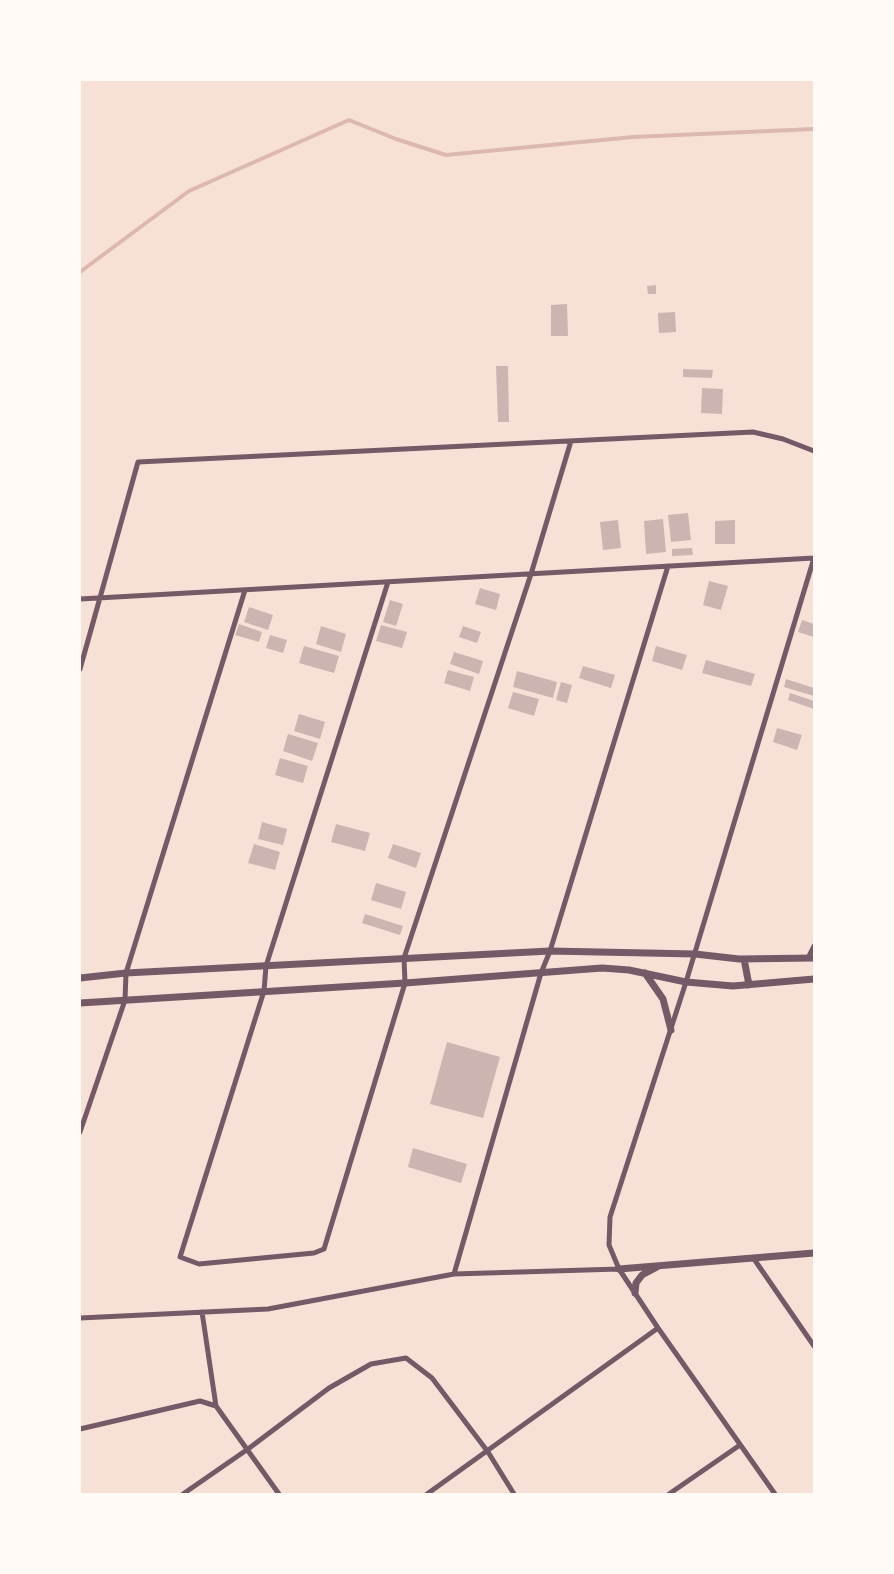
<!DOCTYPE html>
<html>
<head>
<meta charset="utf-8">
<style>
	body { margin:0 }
	#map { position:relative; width:894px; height:1574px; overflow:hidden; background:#f7e1d7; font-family:"Sofia Sans Condensed",sans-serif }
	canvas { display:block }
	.frame { position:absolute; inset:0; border:81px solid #fffaf5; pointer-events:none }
</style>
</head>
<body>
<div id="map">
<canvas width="894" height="1574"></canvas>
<div class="frame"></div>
</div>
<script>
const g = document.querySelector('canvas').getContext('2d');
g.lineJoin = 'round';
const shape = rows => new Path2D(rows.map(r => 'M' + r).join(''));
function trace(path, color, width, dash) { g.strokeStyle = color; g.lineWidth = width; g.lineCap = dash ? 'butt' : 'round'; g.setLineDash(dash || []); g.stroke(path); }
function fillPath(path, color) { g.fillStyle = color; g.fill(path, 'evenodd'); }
trace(shape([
	[80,272,189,191,349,120,396,139,446,155,633,137,814,129]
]), '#dcb8b0', 4);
fillPath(shape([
	[656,285,656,294,648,294,647,286],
	[567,304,568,336,551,336,551,305],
	[675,312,676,332,659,333,658,313],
	[496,366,508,366,509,422,498,422],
	[683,369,713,370,712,378,683,377],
	[702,388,723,389,722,414,701,413],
	[688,513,691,540,671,542,668,515],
	[663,519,666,552,646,554,644,521],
	[618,520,621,548,603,550,600,522],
	[735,520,735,544,715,544,715,521],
	[692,548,693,555,672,556,672,549],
	[709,581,728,586,721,610,703,605],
	[480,588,500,594,496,610,475,604],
	[390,600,403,604,396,626,383,622],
	[249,607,273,615,268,630,244,622],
	[802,620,814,624,814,637,798,632],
	[239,624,262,632,259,642,235,635],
	[381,625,407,632,402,648,376,641],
	[321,626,346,634,341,652,316,644],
	[463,626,481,632,477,643,459,637],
	[270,635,287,640,283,653,266,648],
	[304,646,339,656,334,673,299,663],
	[656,646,687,655,682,670,652,661],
	[454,652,483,661,479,674,450,664],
	[706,660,755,674,751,686,702,673],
	[583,666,615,675,611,688,579,678],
	[448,670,474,677,470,691,444,683],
	[517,671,557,682,553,698,513,687],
	[786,679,814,688,814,696,784,687],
	[561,682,572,685,567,703,556,700],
	[513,692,539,699,534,716,508,708],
	[790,693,814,701,814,709,788,700],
	[299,714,325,722,320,739,294,731],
	[777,728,802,735,797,750,773,742],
	[288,734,318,743,312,761,283,751],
	[280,758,308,766,303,783,275,775],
	[262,822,287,829,283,845,258,839],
	[336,824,370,833,365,851,331,842],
	[254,844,280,852,275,870,248,863],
	[393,844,421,853,416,868,388,858],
	[376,883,406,892,401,909,371,900],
	[365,914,403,926,400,935,362,923],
	[447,1042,500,1057,483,1118,430,1104],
	[413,1148,467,1164,461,1183,408,1167]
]), '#ccb4b1');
trace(shape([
	[388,582,266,966,264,991,180,1257,199,1264,314,1253,324,1249,405,983,404,958,531,574,571,441],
	[80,599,814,558],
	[80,669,138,462,753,432,783,439,814,451],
	[808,958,814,946],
	[80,1132,125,1000,126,973,245,590],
	[754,1259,814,1346],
	[454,1274,541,973,550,951,668,566],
	[202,1312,216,1406,279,1494],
	[80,1318,268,1309,454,1274,619,1269],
	[80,1429,200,1401,216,1406],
	[183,1494,248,1449,329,1388,371,1364,406,1358,432,1378,488,1452,514,1494],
	[427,1494,658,1328],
	[669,1494,740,1445],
	[775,1494,658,1328,619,1269,609,1245,610,1217,686,982,814,558]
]), '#755966', 5);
trace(shape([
	[744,959,749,985],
	[645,973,663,999,671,1030],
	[80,978,126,973,550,951,695,954,739,959,814,958],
	[80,1003,405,983,602,968,629,970,686,982,733,986,814,979],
	[619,1269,814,1253],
	[635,1293,636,1283,642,1275,657,1267]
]), '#755966', 7);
</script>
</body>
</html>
